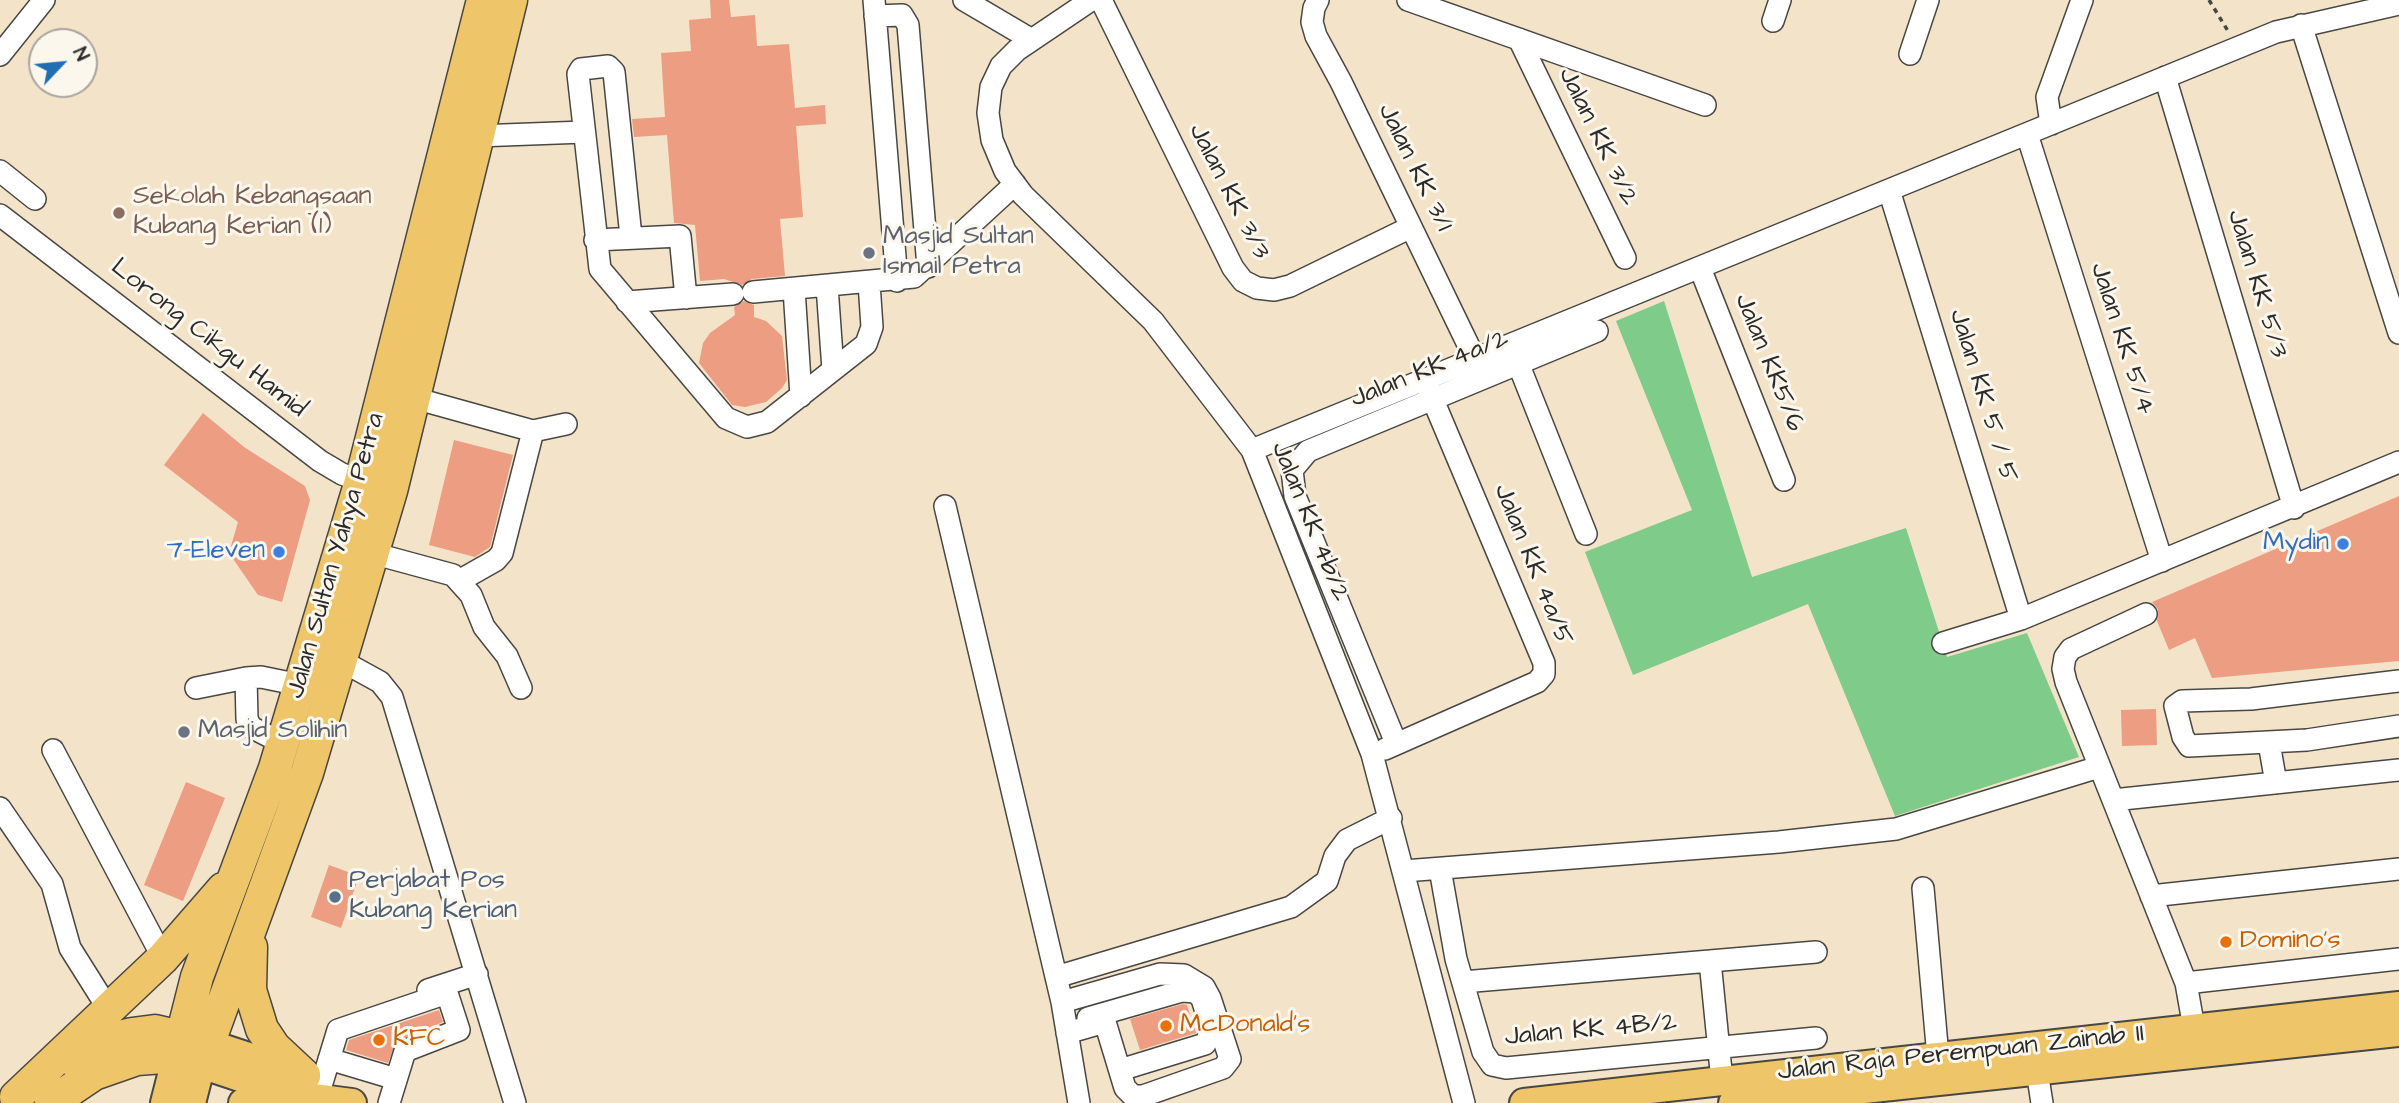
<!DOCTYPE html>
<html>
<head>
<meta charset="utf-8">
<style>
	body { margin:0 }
	#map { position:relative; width:2399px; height:1103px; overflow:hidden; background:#f3e3c8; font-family:"Architects Daughter",sans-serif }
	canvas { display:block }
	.north { position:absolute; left:28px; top:28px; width:70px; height:70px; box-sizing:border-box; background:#fbf7ec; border:2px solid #a8a59f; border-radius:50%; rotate:64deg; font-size:19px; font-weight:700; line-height:28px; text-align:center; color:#2b2b2b }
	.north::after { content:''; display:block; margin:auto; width:24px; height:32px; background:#1f6fb2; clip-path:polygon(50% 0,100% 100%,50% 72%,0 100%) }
</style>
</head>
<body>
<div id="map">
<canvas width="2399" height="1103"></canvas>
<div class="north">N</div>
</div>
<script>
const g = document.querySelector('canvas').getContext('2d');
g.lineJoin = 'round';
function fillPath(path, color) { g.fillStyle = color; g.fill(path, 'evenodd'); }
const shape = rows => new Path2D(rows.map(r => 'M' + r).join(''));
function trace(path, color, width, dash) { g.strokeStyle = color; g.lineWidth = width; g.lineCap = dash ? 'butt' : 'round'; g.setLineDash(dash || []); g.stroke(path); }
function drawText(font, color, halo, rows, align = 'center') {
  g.font = font + ' "Architects Daughter",sans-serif'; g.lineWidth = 6; g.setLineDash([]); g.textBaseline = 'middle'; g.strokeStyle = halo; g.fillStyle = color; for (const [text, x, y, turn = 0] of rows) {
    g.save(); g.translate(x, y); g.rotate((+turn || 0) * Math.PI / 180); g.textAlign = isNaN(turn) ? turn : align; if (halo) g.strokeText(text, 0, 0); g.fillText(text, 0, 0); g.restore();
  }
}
fillPath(shape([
	[1664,301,1752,577,1906,528,1947,657,2027,633,2079,757,1895,816,1808,604,1633,675,1585,552,1692,510,1616,321]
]), '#7ecb8a');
fillPath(shape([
	[710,0,729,0,731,17,755,15,757,46,789,44,795,108,825,105,826,124,796,126,803,217,780,219,785,276,752,279,742,285,724,279,700,281,695,225,674,223,667,135,634,137,632,119,665,117,661,53,691,51,689,20,711,18],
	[744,301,754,305,754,317,766,321,782,336,787,380,782,388,766,402,745,407,732,405,699,363,703,343,710,333,735,315,734,307],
	[203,413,244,447,305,486,310,500,282,602,258,595,229,553,238,522,164,465],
	[454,440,513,455,490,547,475,557,429,545],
	[2399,496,2399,661,2212,678,2195,638,2169,650,2157,621,2158,609,2152,602],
	[2156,709,2157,745,2122,746,2121,710],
	[186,782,225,798,183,901,144,885],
	[329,865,359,876,341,928,311,917],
	[1183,1004,1187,1005,1191,1018,1194,1017,1198,1029,1196,1033,1140,1050,1130,1019],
	[439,1010,443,1022,396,1042,388,1063,346,1050,349,1040]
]), '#ec9d82');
const minor = shape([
	[874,0,897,281],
	[964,0,1032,40],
	[1091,0,1017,50,1001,66,991,87,988,113,992,140,1005,171,1023,195,1153,321,1252,450,1372,754,1464,1103],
	[1101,0,1233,268,1243,281,1257,288,1274,290,1290,286,1411,227],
	[1318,0,1314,8,1312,22,1316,36,1341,82,1475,359],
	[1408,0,1705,105],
	[875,16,902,15,908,25,928,267],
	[1773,21,1780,0],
	[2301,25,2399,333],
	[1519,39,1625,258],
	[1910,54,1928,0],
	[0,55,44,0],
	[2165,77,2294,508],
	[2051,124,2047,97,2082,0],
	[2027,134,2162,561],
	[477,136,584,132],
	[0,171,35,199],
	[1889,190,2021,619],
	[0,215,320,461,342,474,371,484],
	[631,237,614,72,608,66,581,69,578,74,600,269,726,418,747,427,767,422,866,344,872,327,869,283],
	[595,240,680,236,686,298],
	[1700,268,1784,480],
	[827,286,833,370],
	[794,289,801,396],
	[753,292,914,277,1015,184],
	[627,302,733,294],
	[1514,353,1586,534],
	[414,398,533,431,566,424],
	[1252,450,2276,32,2399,4],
	[945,506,1062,1002,1079,1103],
	[372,553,453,575,471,595,484,627,507,656,521,688],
	[459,581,496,560,502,553,533,431],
	[2146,614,2071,649,2065,657,2063,669,2066,682,2186,983,2194,1028],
	[1943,643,2021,619,2399,462],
	[340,660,380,682,392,697,515,1103],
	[2399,681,2251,699,2182,701,2175,706,2183,737,2189,746,2307,740,2399,726],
	[196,688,246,678],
	[282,743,251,727,247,719,246,678,261,677,300,685],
	[1396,743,1295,496,1292,470,1308,451,1597,331],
	[2269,743,2276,783],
	[1385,749,1537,682,1544,674,1544,663,1428,388],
	[53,750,163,958],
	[2113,800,2399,770],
	[0,808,52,884,70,948,109,1010],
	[1440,869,1456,959,1483,1052,1492,1065,1506,1068,1816,1038],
	[1404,871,1779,842,1896,829,2099,767],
	[1923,888,1938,1057],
	[2151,896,2399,869],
	[1710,961,1722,1081],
	[1056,977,1291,907,1327,881,1335,856,1347,840,1391,818],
	[1463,982,1816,952],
	[2186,983,2399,959],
	[428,990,477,974],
	[1062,1002,1160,974,1184,975,1204,987,1210,998,1230,1059,1223,1068,1143,1096,1133,1096,1125,1088,1105,1022,1067,1033],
	[1088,1018,1182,991,1196,992,1202,999,1212,1030,1205,1044,1120,1070],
	[329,1059,396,1079],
	[2037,1071,2042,1103],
	[321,1086,338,1030,447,993,459,1030,405,1051,389,1103]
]);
const major = shape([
	[206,1043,306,1076],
	[165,1103,177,1056],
	[191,1103,201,1064,297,1096,352,1103],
	[243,1103,287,1096],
	[1524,1103,2399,1006],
	[1733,1103,2399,1032]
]);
const highway = shape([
	[251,947,250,990,262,1029,274,1047,304,1075],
	[177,1056,197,977,275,768,361,481,483,0],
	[71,1059,112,1039,132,1034,155,1031,202,1042],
	[16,1097,163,958,223,889],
	[51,1103,94,1074,137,1059,177,1056,201,1064,307,773,391,491,511,0]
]);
trace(minor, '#494743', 24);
trace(major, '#494743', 32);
trace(highway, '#494743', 35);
trace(shape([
	[2209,0,2228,31]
]), '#494743', 3.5, [5, 5]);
trace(minor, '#fff', 21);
trace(major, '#eec569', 28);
trace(highway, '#eec569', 32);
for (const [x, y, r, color] of [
	[119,213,7,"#8d6e63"],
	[869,253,7,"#6b7280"],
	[2343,544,7,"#3f7fe0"],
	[279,552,7,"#3f7fe0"],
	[184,732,7,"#6b7280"],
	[335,897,7,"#5c6f8a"],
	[2226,942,7,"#e8710a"],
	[1166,1026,7,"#e8710a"],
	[379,1040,7,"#e8710a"]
]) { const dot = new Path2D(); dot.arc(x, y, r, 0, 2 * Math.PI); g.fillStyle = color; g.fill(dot); trace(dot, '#fbf7ec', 2.5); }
drawText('26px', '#2b2b2b', '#fbf7ec', [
	["Jalan KK 3/2",1597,137,64],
	["Jalan KK 3/1",1414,168,64],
	["Jalan KK 3/3",1228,192,63],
	["Jalan KK 5/3",2256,284,73],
	["Lorong Cikgu Hamid",208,339,38],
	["Jalan KK 5/4",2121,339,72],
	["Jalan KK5/6",1768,363,68],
	["Jalan KK 4a/2",1430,370,-22],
	["Jalan KK 5 / 5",1982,396,73],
	["Jalan KK 4b/2",1309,522,68],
	["Jalan Sultan Yahya Petra",337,556,-74],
	["Jalan KK 4a/5",1532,565,68],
	["Jalan KK 4B/2",1591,1031,-5],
	["Jalan Raja Perempuan Zainab II",1961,1054,-6]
]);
drawText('26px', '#785e54', '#fbf7ec', [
	["Sekolah Kebangsaan",133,198],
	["Kubang Kerian (1)",133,228]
], 'left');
drawText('26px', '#5b616d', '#fbf7ec', [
	["Masjid Sultan",883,238],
	["Ismail Petra",883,268],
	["Masjid Solihin",198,732]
], 'left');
drawText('26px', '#366cbe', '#fbf7ec', [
	["Mydin",2329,544],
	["7-Eleven",265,552]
], 'right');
drawText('26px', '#4e5e75', '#fbf7ec', [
	["Perjabat Pos",349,882],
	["Kubang Kerian",349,912]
], 'left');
drawText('26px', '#c56008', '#fbf7ec', [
	["Domino's",2240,942],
	["McDonald's",1180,1026],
	["KFC",393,1040]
], 'left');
</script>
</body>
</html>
